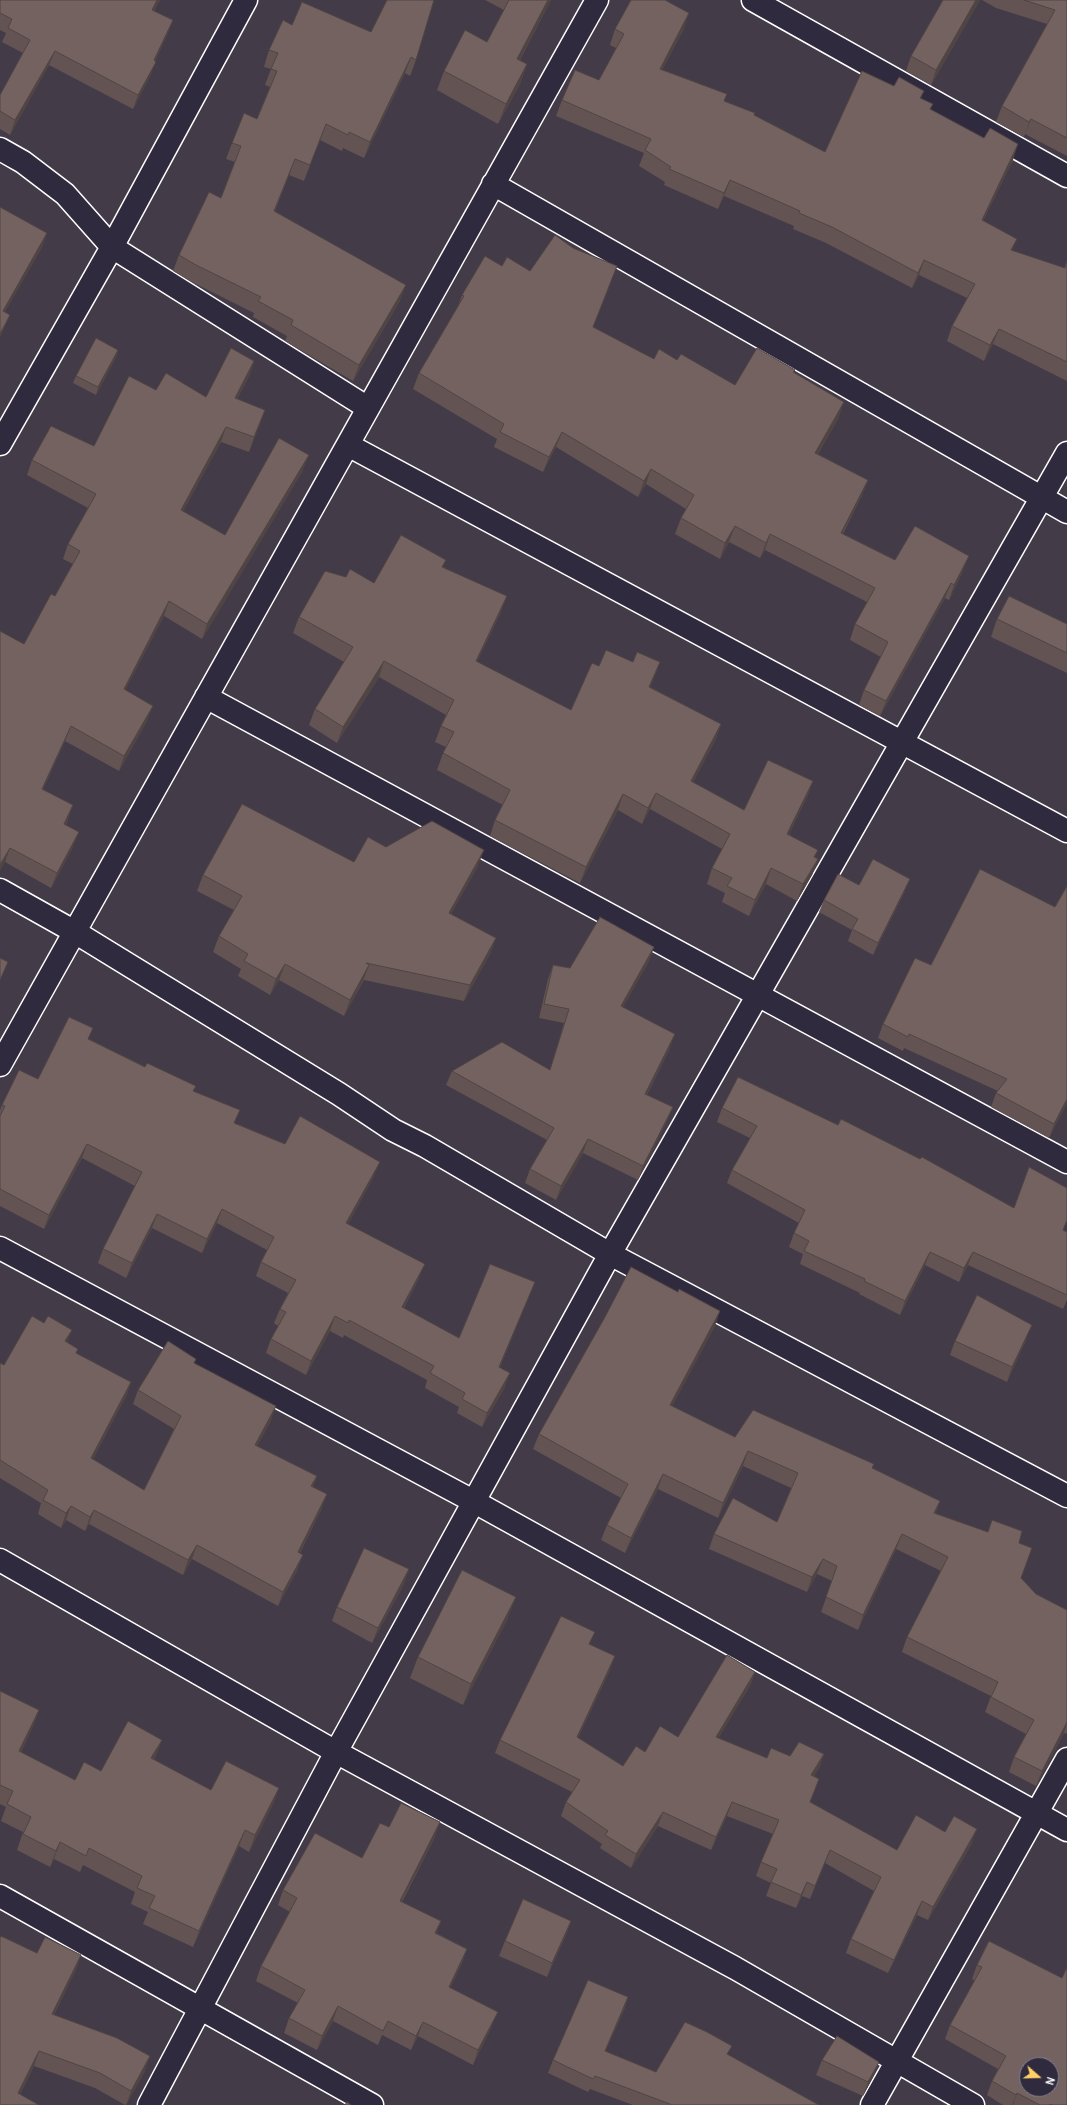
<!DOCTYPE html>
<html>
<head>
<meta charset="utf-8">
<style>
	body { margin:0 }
	#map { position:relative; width:1067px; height:2105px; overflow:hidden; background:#433b48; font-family:Pangolin,sans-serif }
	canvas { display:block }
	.north { position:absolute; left:1019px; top:2057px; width:40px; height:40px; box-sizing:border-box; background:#2f2a3d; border:1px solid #827f8b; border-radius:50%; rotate:110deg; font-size:11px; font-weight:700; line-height:16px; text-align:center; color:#fff }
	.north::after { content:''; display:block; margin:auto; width:14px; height:18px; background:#ffd166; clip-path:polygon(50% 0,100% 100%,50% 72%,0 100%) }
</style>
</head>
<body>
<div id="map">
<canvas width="1067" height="2105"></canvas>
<div class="north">N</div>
</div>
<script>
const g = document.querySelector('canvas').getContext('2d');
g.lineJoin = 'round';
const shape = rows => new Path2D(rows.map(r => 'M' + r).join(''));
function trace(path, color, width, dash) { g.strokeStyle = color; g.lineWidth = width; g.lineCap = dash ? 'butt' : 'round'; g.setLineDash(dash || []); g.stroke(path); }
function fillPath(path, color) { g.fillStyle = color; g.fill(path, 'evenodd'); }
const street = shape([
	[753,0,1067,176],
	[0,149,23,162,65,194,112,247,368,408],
	[493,184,1067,512],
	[0,444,112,247,246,0],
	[348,445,1067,831],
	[206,697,1067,1162],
	[0,890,75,932,339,1094,393,1130,425,1146,610,1254,1067,1496],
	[0,1065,597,0],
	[0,1248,473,1501,1067,1830],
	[0,1560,336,1752,735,1968,973,2105],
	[0,1896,372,2105],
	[149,2105,336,1752,610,1254,1067,453],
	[872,2105,1067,1759]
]);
trace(street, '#fff', 25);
trace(street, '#2f2a3d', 22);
fillPath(shape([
	[0,0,160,0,154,11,173,20,167,35,155,61,150,76,133,109,49,65,10,135,0,129,0,95,23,53,2,42,6,33,0,30],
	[485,0,551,0,520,60,527,64,520,84,498,124,437,90,444,71,487,42,504,10],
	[980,0,931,85,906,71,911,56],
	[982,0,1067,0,1067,156,1025,134,1024,137,996,122,1002,106,1047,24,996,8],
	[302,2,416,60,410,76,405,73,364,158,343,148,342,151,320,140,304,181,289,175,275,211,400,301,353,381,285,341,287,336,253,317,254,313,190,281,173,271,179,255,221,198,235,162,226,159,232,143,257,119,270,87,265,85,271,69,264,67,269,50,292,25],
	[615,29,684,29,662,70,724,101,754,115,825,152,894,86,924,91,921,98,931,110,1013,160,983,221,1013,251,1064,268,1067,260,1067,381,993,344,984,361,947,341,952,326,967,298,919,275,912,288,826,243,793,229,794,226,724,196,718,209,664,185,665,182,639,166,644,153,556,116,562,100,599,80,616,48,610,45],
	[502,266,530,271,611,282,593,327,654,359,677,360,735,385,795,370,794,372,839,417,818,454,868,480,862,495,843,534,895,560,963,571,949,600,945,598,880,716,859,705,864,690,881,657,850,640,855,624,867,602,765,550,760,558,729,542,720,559,675,534,681,518,686,509,646,484,638,497,556,447,543,472,494,447,497,439,413,389,419,373,458,306,462,295],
	[118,350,116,357,96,395,73,383,76,376],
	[254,361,249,376,237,399,265,410,249,452,221,442,183,511,225,535,303,470,202,639,164,616,125,690,147,721,119,771,65,741,43,789,68,820,66,825,73,847,51,888,5,862,24,644,55,596,73,564,63,559,68,544,88,508,27,475,32,460,94,446,156,390,206,397],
	[444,567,501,612,477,662,571,710,599,666,633,662,660,662,650,687,721,724,715,741,693,782,744,810,813,781,807,797,789,834,815,857,818,859,812,875,797,901,766,884,749,916,722,902,725,893,707,884,712,868,722,849,650,809,642,824,618,810,580,883,490,836,495,820,503,805,437,770,443,753,446,747,435,742,441,726,446,715,379,677,337,743,309,725,315,709,344,662,293,633,299,617,346,577,374,583],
	[997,619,1067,624,1067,673,991,637],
	[386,847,478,866,451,914,496,938,490,954,464,1001,364,980,344,1016,279,980,270,995,238,976,241,969,213,952,219,936,234,910,197,891,203,875,354,862],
	[859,885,905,891,873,955,848,941,852,930,819,912,824,900],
	[1067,886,1067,1103,1049,1138,991,1107,996,1093,998,1091,904,1048,903,1051,878,1038,883,1024,931,965,1055,907],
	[654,947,649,961,623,1007,670,1048,647,1095,673,1107,667,1121,638,1180,583,1153,556,1200,525,1183,530,1169,547,1140,446,1085,452,1071,550,1070,564,1023,539,1018,548,979,553,965,570,968],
	[89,1039,194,1091,235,1123,285,1144,374,1176,348,1224,419,1278,404,1308,459,1338,529,1296,500,1367,505,1387,482,1427,457,1413,459,1407,425,1388,427,1380,344,1335,343,1338,330,1331,306,1375,266,1353,271,1339,278,1326,274,1323,280,1309,288,1293,256,1276,261,1262,267,1250,217,1223,202,1253,152,1228,126,1278,98,1263,103,1249,135,1186,82,1158,44,1229,0,1206,0,1110,2,1105,38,1079],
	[722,1108,838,1125,1014,1208,1067,1232,1067,1300,1063,1309,968,1265,959,1282,925,1265,900,1315,859,1294,860,1293,800,1264,803,1254,789,1247,794,1233,799,1223,727,1183,732,1170,750,1138,717,1122],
	[678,1292,715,1326,672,1406,735,1437,872,1468,940,1501,935,1514,1019,1543,1021,1578,1036,1594,1067,1610,1067,1732,1066,1734,1064,1733,1036,1786,1009,1772,1014,1757,1026,1734,985,1712,991,1696,902,1652,907,1637,941,1571,896,1549,858,1630,821,1612,832,1581,817,1574,807,1592,709,1549,714,1534,777,1522,791,1488,743,1466,718,1518,658,1489,625,1553,601,1540,607,1525,621,1498,533,1449,539,1434],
	[44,1323,67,1342,77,1354,131,1382,126,1396,93,1459,144,1490,174,1429,133,1404,138,1390,195,1364,271,1421,257,1446,317,1476,313,1487,322,1508,300,1553,298,1569,278,1606,192,1559,183,1575,89,1524,85,1531,66,1520,61,1528,38,1514,41,1503,0,1478,0,1363,4,1365],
	[1026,1340,1007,1382,950,1355,955,1341],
	[404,1584,372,1643,332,1621,337,1607],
	[508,1618,463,1705,410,1678,418,1657],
	[590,1644,610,1670,578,1738,623,1766,645,1752,678,1737,755,1672,750,1686,718,1738,767,1758,790,1756,824,1754,819,1768,814,1776,819,1779,810,1802,897,1850,945,1832,972,1843,928,1920,917,1915,888,1973,846,1953,851,1939,874,1891,825,1863,810,1899,802,1896,796,1908,766,1896,771,1883,756,1876,761,1862,773,1834,727,1816,711,1850,658,1826,631,1868,600,1848,602,1844,561,1816,566,1802,572,1792,495,1753,500,1740],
	[0,1691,39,1710,33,1726,21,1752,75,1780,101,1771,162,1740,154,1760,211,1790,279,1788,273,1804,249,1852,239,1846,193,1947,143,1924,148,1912,131,1904,135,1892,83,1865,80,1872,54,1859,50,1867,17,1850,23,1832,1,1821,6,1807,0,1804],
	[389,1827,435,1837,402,1902,441,1921,436,1933,467,1949,462,1963,450,1988,492,2026,473,2065,418,2036,411,2050,382,2035,378,2045,333,2021,317,2050,284,2033,289,2018,298,2003,256,1981,261,1966,290,1912,278,1905,283,1890,362,1858],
	[571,1921,566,1935,547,1977,499,1956,505,1941],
	[989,1941,1067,2105,1003,2105,987,2095,992,2081,998,2069,945,2039,950,2025,975,1981,972,1979,977,1965],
	[37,1953,81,1955,76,1969,54,2015,145,2071,126,2105,125,2105,95,2088,34,2066,20,2094,0,2105],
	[628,1997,624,2010,605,2052,656,2072,729,2055,819,2105,633,2105,590,2089,588,2092,548,2073,553,2060],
	[822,2060,873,2077,863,2096,816,2075]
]), '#635453');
fillPath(shape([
	[157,0,160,0,146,25,152,10],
	[548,0,551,0,510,78,517,59],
	[976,0,980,0,931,85,936,70],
	[689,13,684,29,654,85,660,69],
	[173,20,167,35,148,75,154,60],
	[55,51,49,65,10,135,15,120],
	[411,57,405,73,364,158,370,142],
	[156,62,150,76,133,109,138,95],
	[527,64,520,84,498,124,506,104],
	[1031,119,1025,134,1024,137,1029,122],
	[326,124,320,140,304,181,310,165],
	[1018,144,1013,160,976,235,982,220],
	[295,159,289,175,268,227,274,211],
	[730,180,724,196,718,209,724,193],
	[47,233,42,248,0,321,3,311],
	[1017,239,1011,254,1011,250],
	[924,260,919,275,912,288,918,273],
	[406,285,400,301,353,381,359,365],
	[10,315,4,329,0,338,0,334],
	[999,329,993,344,984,361,990,345],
	[118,350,116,357,96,395,98,387],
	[254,361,249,376,229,413,235,398],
	[844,402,839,417,809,469,815,453],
	[265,410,260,425,249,452,254,437],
	[226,427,221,442,176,525,181,510],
	[562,432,556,447,543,472,549,457],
	[309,455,303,470,202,639,207,624],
	[651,469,646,484,638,497,644,481],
	[868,480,862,495,835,548,841,533],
	[735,526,729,542,720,559,725,543],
	[770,534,765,550,760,558,766,543],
	[969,556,963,571,949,600,954,585],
	[951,583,945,598,880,716,886,701],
	[507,596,501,612,470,677,476,661],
	[169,601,164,616,118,704,124,689],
	[384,661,379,677,337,743,343,727],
	[660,662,654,678,643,703,649,687],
	[153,706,147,721,119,771,124,756],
	[721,724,715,741,685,797,691,781],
	[71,726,65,741,36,803,42,789],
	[813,781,807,797,781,850,787,834],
	[656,793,650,809,642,824,648,808],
	[623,794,618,810,580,883,586,867],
	[73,805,68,820,58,838,64,824],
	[79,832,73,847,51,888,57,873],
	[10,848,5,862,0,871,0,865],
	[484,850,478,866,443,929,449,913],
	[818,859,812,875,797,901,803,884],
	[771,868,766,884,749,916,755,900],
	[910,879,905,891,873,955,878,943],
	[496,938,490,954,464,1001,470,985],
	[654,947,649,961,616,1020,621,1006],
	[285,964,279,980,270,995,276,979],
	[369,965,363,981,344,1016,350,1000],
	[675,1034,670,1048,640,1108,645,1094],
	[1067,1099,1067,1103,1049,1138,1054,1124],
	[673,1107,667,1121,638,1180,643,1166],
	[588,1139,583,1153,556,1200,561,1186],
	[87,1144,82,1158,44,1229,49,1215],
	[380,1162,374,1176,341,1238,346,1223],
	[222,1209,217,1223,202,1253,207,1239],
	[157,1214,152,1228,126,1278,132,1263],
	[930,1252,925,1265,900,1315,905,1301],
	[973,1252,968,1265,959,1282,964,1268],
	[425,1264,419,1278,397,1321,402,1307],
	[535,1282,529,1296,494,1381,499,1367],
	[720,1311,715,1326,665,1420,670,1405],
	[335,1316,330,1331,306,1375,311,1361],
	[1032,1325,1026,1340,1007,1382,1012,1367],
	[72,1330,67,1344,65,1341],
	[510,1373,505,1387,482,1427,487,1413],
	[131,1382,126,1396,86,1472,91,1458],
	[276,1406,271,1421,250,1460,255,1445],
	[748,1451,743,1466,718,1518,723,1503],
	[663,1474,658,1489,625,1553,631,1538],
	[317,1476,312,1490,311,1486],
	[327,1494,322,1508,293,1566,298,1552],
	[940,1501,934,1516,934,1513],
	[71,1506,66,1520,61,1528,66,1513],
	[94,1510,89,1524,85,1531,90,1517],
	[902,1534,896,1549,858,1630,863,1615],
	[197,1545,192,1559,183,1575,188,1560],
	[303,1555,298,1569,278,1606,283,1592],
	[823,1559,817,1574,807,1592,812,1577],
	[409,1569,404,1584,372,1643,378,1628],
	[516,1597,508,1618,463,1705,471,1684],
	[615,1656,610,1670,572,1751,577,1737],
	[755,1672,750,1686,711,1751,716,1737],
	[39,1710,33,1726,13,1768,19,1751],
	[1067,1722,1067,1724,1064,1733,1036,1786,1042,1771],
	[162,1740,156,1756,146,1775,151,1758],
	[824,1754,819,1768,806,1789,811,1775],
	[279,1788,273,1804,249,1852,255,1835],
	[732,1802,727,1816,711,1850,716,1837],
	[663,1812,658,1826,631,1868,636,1854],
	[440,1822,435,1837,394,1915,400,1901],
	[977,1829,972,1843,928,1920,933,1907],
	[245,1830,239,1846,193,1947,199,1931],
	[60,1842,54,1859,50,1867,56,1851],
	[830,1850,825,1863,810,1899,815,1886],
	[807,1882,802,1896,796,1908,801,1895],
	[922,1901,917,1915,888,1973,894,1960],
	[441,1921,436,1935,435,1933],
	[571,1921,566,1935,547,1977,552,1963],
	[467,1949,462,1963,444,2002,449,1987],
	[81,1955,76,1969,47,2029,52,2014],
	[628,1997,624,2010,600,2064,605,2051],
	[338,2006,333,2021,317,2050,322,2036],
	[498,2012,492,2026,473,2065,478,2050],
	[423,2022,418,2036,411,2050,416,2036],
	[39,2051,34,2066,14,2105,18,2093],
	[150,2056,145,2071,126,2105,131,2091],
	[879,2062,873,2077,863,2096,868,2082],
	[1017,2093,1013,2105,1012,2105,1016,2095]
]), '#504543');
const building = shape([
	[0,0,157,0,152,10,173,20,154,60,156,62,138,95,55,51,15,120,0,111,0,95,30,40,8,28,12,19,0,13,0,0],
	[387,0,434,0,416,60,411,57,370,142,349,132,348,135,326,124,310,165,295,159,274,211,406,285,359,365,291,325,293,320,258,301,261,297,196,265,179,255,209,192,221,198,241,146,232,143,244,113,257,119,277,71,271,69,278,53,269,50,283,20,292,25,302,2,371,32,387,0],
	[509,0,548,0,517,59,527,64,506,104,444,71,465,30,487,42,509,0],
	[631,0,665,0,689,13,660,69,727,94,724,101,755,113,754,115,825,152,862,71,894,86,899,77,924,91,920,98,933,104,930,109,984,138,990,128,1018,144,982,220,1017,239,1011,250,1065,268,1067,261,1067,362,999,329,990,345,952,326,975,284,924,260,918,273,832,227,799,213,800,211,730,180,724,193,669,169,671,167,645,150,651,139,562,100,575,70,599,80,624,34,615,29,631,0],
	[943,0,976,0,936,70,911,56,943,0],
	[1024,0,1067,0,1067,138,1031,119,1029,122,1002,106,1055,10,1024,0],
	[0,207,47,233,3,311,10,315,0,334,0,207],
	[555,235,573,248,617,266,593,327,654,359,659,349,677,360,681,354,735,385,757,348,795,370,793,372,844,402,815,453,868,480,841,533,895,560,915,526,969,556,954,585,951,583,886,701,864,690,888,642,855,624,875,588,770,534,766,543,735,526,725,543,681,518,694,495,651,469,644,481,562,432,549,457,500,432,504,424,419,373,464,296,462,295,485,256,502,266,507,257,530,271,555,235],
	[96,338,118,350,98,387,76,376,96,338],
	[231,348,254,361,235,398,265,410,254,437,226,427,181,510,225,535,279,438,309,455,207,624,169,601,124,689,153,706,124,756,71,726,42,789,73,805,64,824,79,832,57,873,10,848,0,865,0,631,24,644,51,594,55,596,80,551,68,544,96,494,32,460,51,426,94,446,129,376,156,390,166,373,206,397,231,348],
	[401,535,446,560,442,567,507,596,476,661,571,710,592,663,599,666,606,650,633,662,637,652,660,662,649,687,721,724,691,781,744,810,768,760,813,781,787,834,818,850,814,857,818,859,803,884,771,868,755,900,727,886,732,878,712,868,730,834,656,793,648,808,623,794,586,867,495,820,510,790,443,753,454,732,441,726,454,700,384,661,343,727,315,709,353,647,299,617,325,571,346,577,350,569,374,583,401,535],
	[1009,596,1067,624,1067,653,997,619,1009,596],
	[242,804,354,862,368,837,386,847,432,821,484,850,449,913,496,938,470,985,366,963,369,965,350,1000,285,964,276,979,244,961,248,954,219,936,242,896,203,875,242,804],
	[873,859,910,879,878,943,852,929,858,919,824,900,838,874,859,885,873,859],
	[980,869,1055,907,1067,886,1067,1099,1054,1124,996,1093,1007,1079,909,1034,908,1037,883,1024,915,958,931,965,980,869],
	[600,917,654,947,621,1006,675,1034,645,1094,673,1107,643,1166,588,1139,561,1186,530,1169,554,1128,452,1071,502,1042,550,1070,569,1009,544,1004,553,965,570,968,600,917],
	[0,958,8,962,0,980,0,958],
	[69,1017,93,1028,88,1039,145,1067,147,1063,196,1086,193,1091,240,1110,234,1123,285,1144,300,1116,380,1162,346,1223,425,1264,402,1307,459,1338,490,1264,535,1282,499,1367,510,1373,487,1413,462,1399,465,1393,430,1373,434,1366,349,1320,348,1323,335,1316,311,1361,271,1339,286,1312,280,1309,296,1280,261,1262,274,1237,222,1209,207,1239,157,1214,132,1263,103,1249,142,1172,87,1144,49,1215,0,1189,0,1116,5,1106,2,1105,19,1070,38,1079,69,1017],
	[738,1077,838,1125,841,1119,920,1159,922,1157,1014,1208,1029,1167,1067,1188,1067,1220,1063,1230,1067,1232,1067,1295,973,1252,964,1268,930,1252,905,1301,864,1281,865,1279,804,1251,809,1241,794,1233,805,1210,732,1170,757,1126,722,1108,738,1077],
	[631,1267,678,1292,679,1289,720,1311,670,1405,735,1437,753,1410,874,1464,872,1468,940,1501,934,1513,988,1532,992,1520,1022,1531,1019,1543,1032,1548,1021,1578,1036,1594,1067,1610,1067,1722,1042,1771,1014,1757,1034,1720,991,1697,998,1682,907,1637,948,1557,902,1534,863,1615,826,1597,837,1566,823,1559,812,1577,714,1534,733,1498,777,1522,798,1473,748,1451,723,1503,663,1474,631,1538,607,1525,628,1484,539,1434,605,1317,631,1267],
	[977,1295,1032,1325,1012,1367,955,1341,977,1295],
	[32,1316,44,1323,48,1316,72,1330,65,1341,78,1349,76,1353,131,1382,91,1458,144,1490,181,1416,138,1390,168,1341,196,1359,194,1363,276,1406,255,1445,317,1476,311,1486,327,1494,298,1552,303,1555,283,1592,197,1545,188,1560,94,1510,90,1517,71,1506,66,1513,43,1500,48,1490,0,1460,0,1363,4,1365,32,1316],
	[364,1548,409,1569,378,1628,337,1607,364,1548],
	[462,1570,516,1597,471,1684,418,1657,462,1570],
	[561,1616,595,1632,589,1644,615,1656,577,1737,623,1766,636,1746,645,1752,660,1726,678,1737,727,1655,755,1672,716,1737,767,1758,771,1748,790,1756,799,1742,824,1754,811,1775,819,1779,810,1802,897,1850,916,1815,945,1832,954,1816,977,1829,933,1907,922,1901,894,1960,851,1939,881,1877,830,1850,815,1886,807,1882,801,1895,771,1882,777,1869,761,1862,779,1820,732,1802,716,1837,663,1812,636,1854,605,1835,608,1831,566,1802,580,1780,500,1740,561,1616],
	[0,1691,39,1710,19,1751,75,1780,84,1762,101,1771,128,1721,162,1740,151,1758,211,1790,226,1761,279,1788,255,1835,245,1830,199,1931,149,1908,155,1896,137,1888,142,1876,89,1848,86,1856,60,1842,56,1851,23,1834,31,1817,7,1804,13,1791,0,1785,0,1691],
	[401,1803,440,1822,400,1901,441,1921,435,1933,467,1949,449,1987,498,2012,478,2050,423,2022,416,2036,388,2021,383,2031,338,2006,322,2036,289,2018,305,1990,261,1966,297,1898,283,1890,315,1833,362,1858,380,1823,389,1827,401,1803],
	[523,1899,571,1921,552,1963,505,1941,523,1899],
	[1,1936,37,1953,45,1937,81,1955,52,2014,117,2038,150,2056,131,2091,100,2073,39,2051,18,2093,39,2105,0,2105,0,1938,1,1936],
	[989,1941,1062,1978,1067,1967,1067,2105,1053,2105,1050,2104,1049,2105,1040,2105,1017,2093,1016,2095,992,2081,1006,2056,950,2025,982,1967,977,1965,989,1941],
	[1027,2065,1051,2065,1051,2089,1027,2089,1027,2065],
	[588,1980,628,1997,605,2051,656,2072,685,2022,707,2032,732,2046,727,2054,819,2105,670,2105,670,2104,595,2076,593,2079,553,2060,588,1980],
	[837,2036,879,2062,868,2082,822,2060,837,2036],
	[347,2102,351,2105,345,2105,347,2102]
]);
fillPath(building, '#736260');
trace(building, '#504543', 1);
</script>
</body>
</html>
